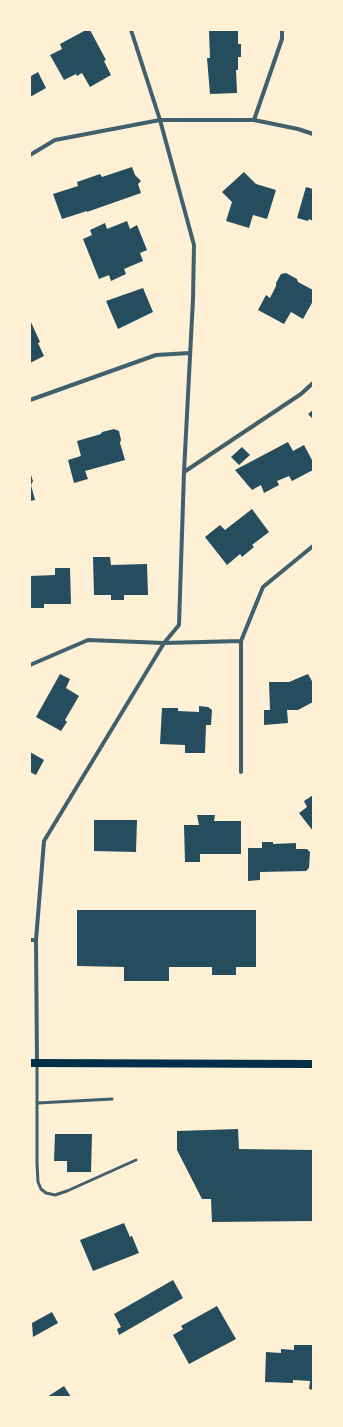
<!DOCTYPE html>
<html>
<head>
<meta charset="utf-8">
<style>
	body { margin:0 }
	#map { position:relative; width:343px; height:1427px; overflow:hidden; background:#fdf0d5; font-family:Inter,sans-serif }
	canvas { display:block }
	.frame { position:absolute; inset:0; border:31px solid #fdf0d5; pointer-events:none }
</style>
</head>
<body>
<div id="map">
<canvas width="343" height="1427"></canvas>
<div class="frame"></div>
</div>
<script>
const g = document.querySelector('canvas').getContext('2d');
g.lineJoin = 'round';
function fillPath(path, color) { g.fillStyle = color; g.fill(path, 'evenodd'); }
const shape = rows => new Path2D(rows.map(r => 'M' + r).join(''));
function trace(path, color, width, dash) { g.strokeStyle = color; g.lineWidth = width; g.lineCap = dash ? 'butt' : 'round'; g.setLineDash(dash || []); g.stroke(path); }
fillPath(shape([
	[86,30,90,30,106,60,104,61,111,75,90,87,82,73,77,76,76,74,64,80,50,55,62,49,60,44],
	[211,30,238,30,238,44,241,44,241,57,238,57,238,70,236,70,237,93,210,94,207,58,210,58,209,31,211,31],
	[38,72,46,88,30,97,30,74,31,76],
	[132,167,135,175,141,181,138,184,141,193,87,212,87,211,62,219,53,194,78,186,77,182,100,174,102,177],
	[244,172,256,184,276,190,267,219,253,215,249,228,226,221,232,202,222,192],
	[306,187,313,189,313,221,309,219,308,221,297,218],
	[127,221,130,229,137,225,147,250,140,253,143,261,124,269,126,274,111,281,109,275,99,279,83,239,92,235,90,230,105,223,107,229],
	[286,273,297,279,298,282,313,290,313,301,303,319,291,312,284,324,258,310,266,295,270,298,276,286,276,283,281,274],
	[143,288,153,312,118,329,106,301],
	[30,320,40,342,38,343,44,356,30,363],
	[313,410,313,419,308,414],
	[114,429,119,431,121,440,120,443,125,460,85,471,88,479,74,483,68,460,81,456,77,441,101,434,102,432],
	[288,442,293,451,304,445,313,462,313,470,292,481,289,476,277,481,279,485,264,493,261,485,252,490,235,470],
	[242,447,250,455,239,465,231,457],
	[30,472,33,481,31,485,35,500,30,501],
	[252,509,269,532,252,545,254,547,242,557,240,554,227,565,205,537,220,525,225,530],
	[93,557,110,557,111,565,147,564,148,595,124,595,124,600,111,600,111,595,94,595],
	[55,568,70,568,71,604,44,604,44,608,30,608,30,576,55,575],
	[60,674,70,679,66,688,79,696,65,720,67,722,61,731,36,717],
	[308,674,313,683,313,702,298,710,287,710,288,723,264,725,264,710,270,710,269,682,289,682],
	[199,706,208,707,212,710,211,725,206,725,205,753,185,753,185,745,160,744,162,708,178,708,178,711,199,712],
	[30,752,44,760,36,775,30,772],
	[313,795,313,831,299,813,307,807,304,801],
	[197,815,215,815,214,821,241,821,241,854,200,854,200,862,185,862,184,825,199,825],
	[94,820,137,820,136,852,94,851],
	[262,842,273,842,273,844,296,843,296,849,307,849,310,852,309,868,306,871,260,872,260,880,248,881,248,848,262,848],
	[77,910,256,910,256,967,236,967,236,975,212,975,212,967,169,967,169,981,124,981,124,967,77,966],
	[238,1129,239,1149,313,1150,313,1221,212,1222,211,1199,202,1199,177,1150,177,1131],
	[55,1134,92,1134,91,1172,67,1172,67,1161,54,1161],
	[124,1223,130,1237,132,1236,139,1253,93,1271,80,1240],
	[173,1280,183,1298,119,1335,117,1329,121,1327,114,1314],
	[217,1306,236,1339,189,1364,173,1335,183,1329,181,1326],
	[52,1312,58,1323,33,1337,32,1323],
	[294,1345,313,1345,313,1390,309,1389,310,1381,293,1380,293,1383,265,1382,266,1352,281,1353,281,1349,294,1350],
	[64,1386,71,1397,47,1397]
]), '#264d5e');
trace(shape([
	[37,1063,37,1163,38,1182,41,1189,46,1193,55,1195,67,1191,136,1160],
	[38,1103,112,1099]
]), '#3f606c', 3);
trace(shape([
	[254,120,282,39,282,30],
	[30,155,55,140,160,120,254,120,298,129,313,134],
	[30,400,156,355,190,353],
	[184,472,301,394,313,383],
	[241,641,241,772],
	[30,665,88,640,164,643,241,641,263,587,313,546],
	[30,940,36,940],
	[37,1063,36,940,44,841,164,643,179,625,184,472,193,299,194,245,160,120,131,30]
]), '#3f606c', 4);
trace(shape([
	[30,1063,313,1064]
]), '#003049', 8);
</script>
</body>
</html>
